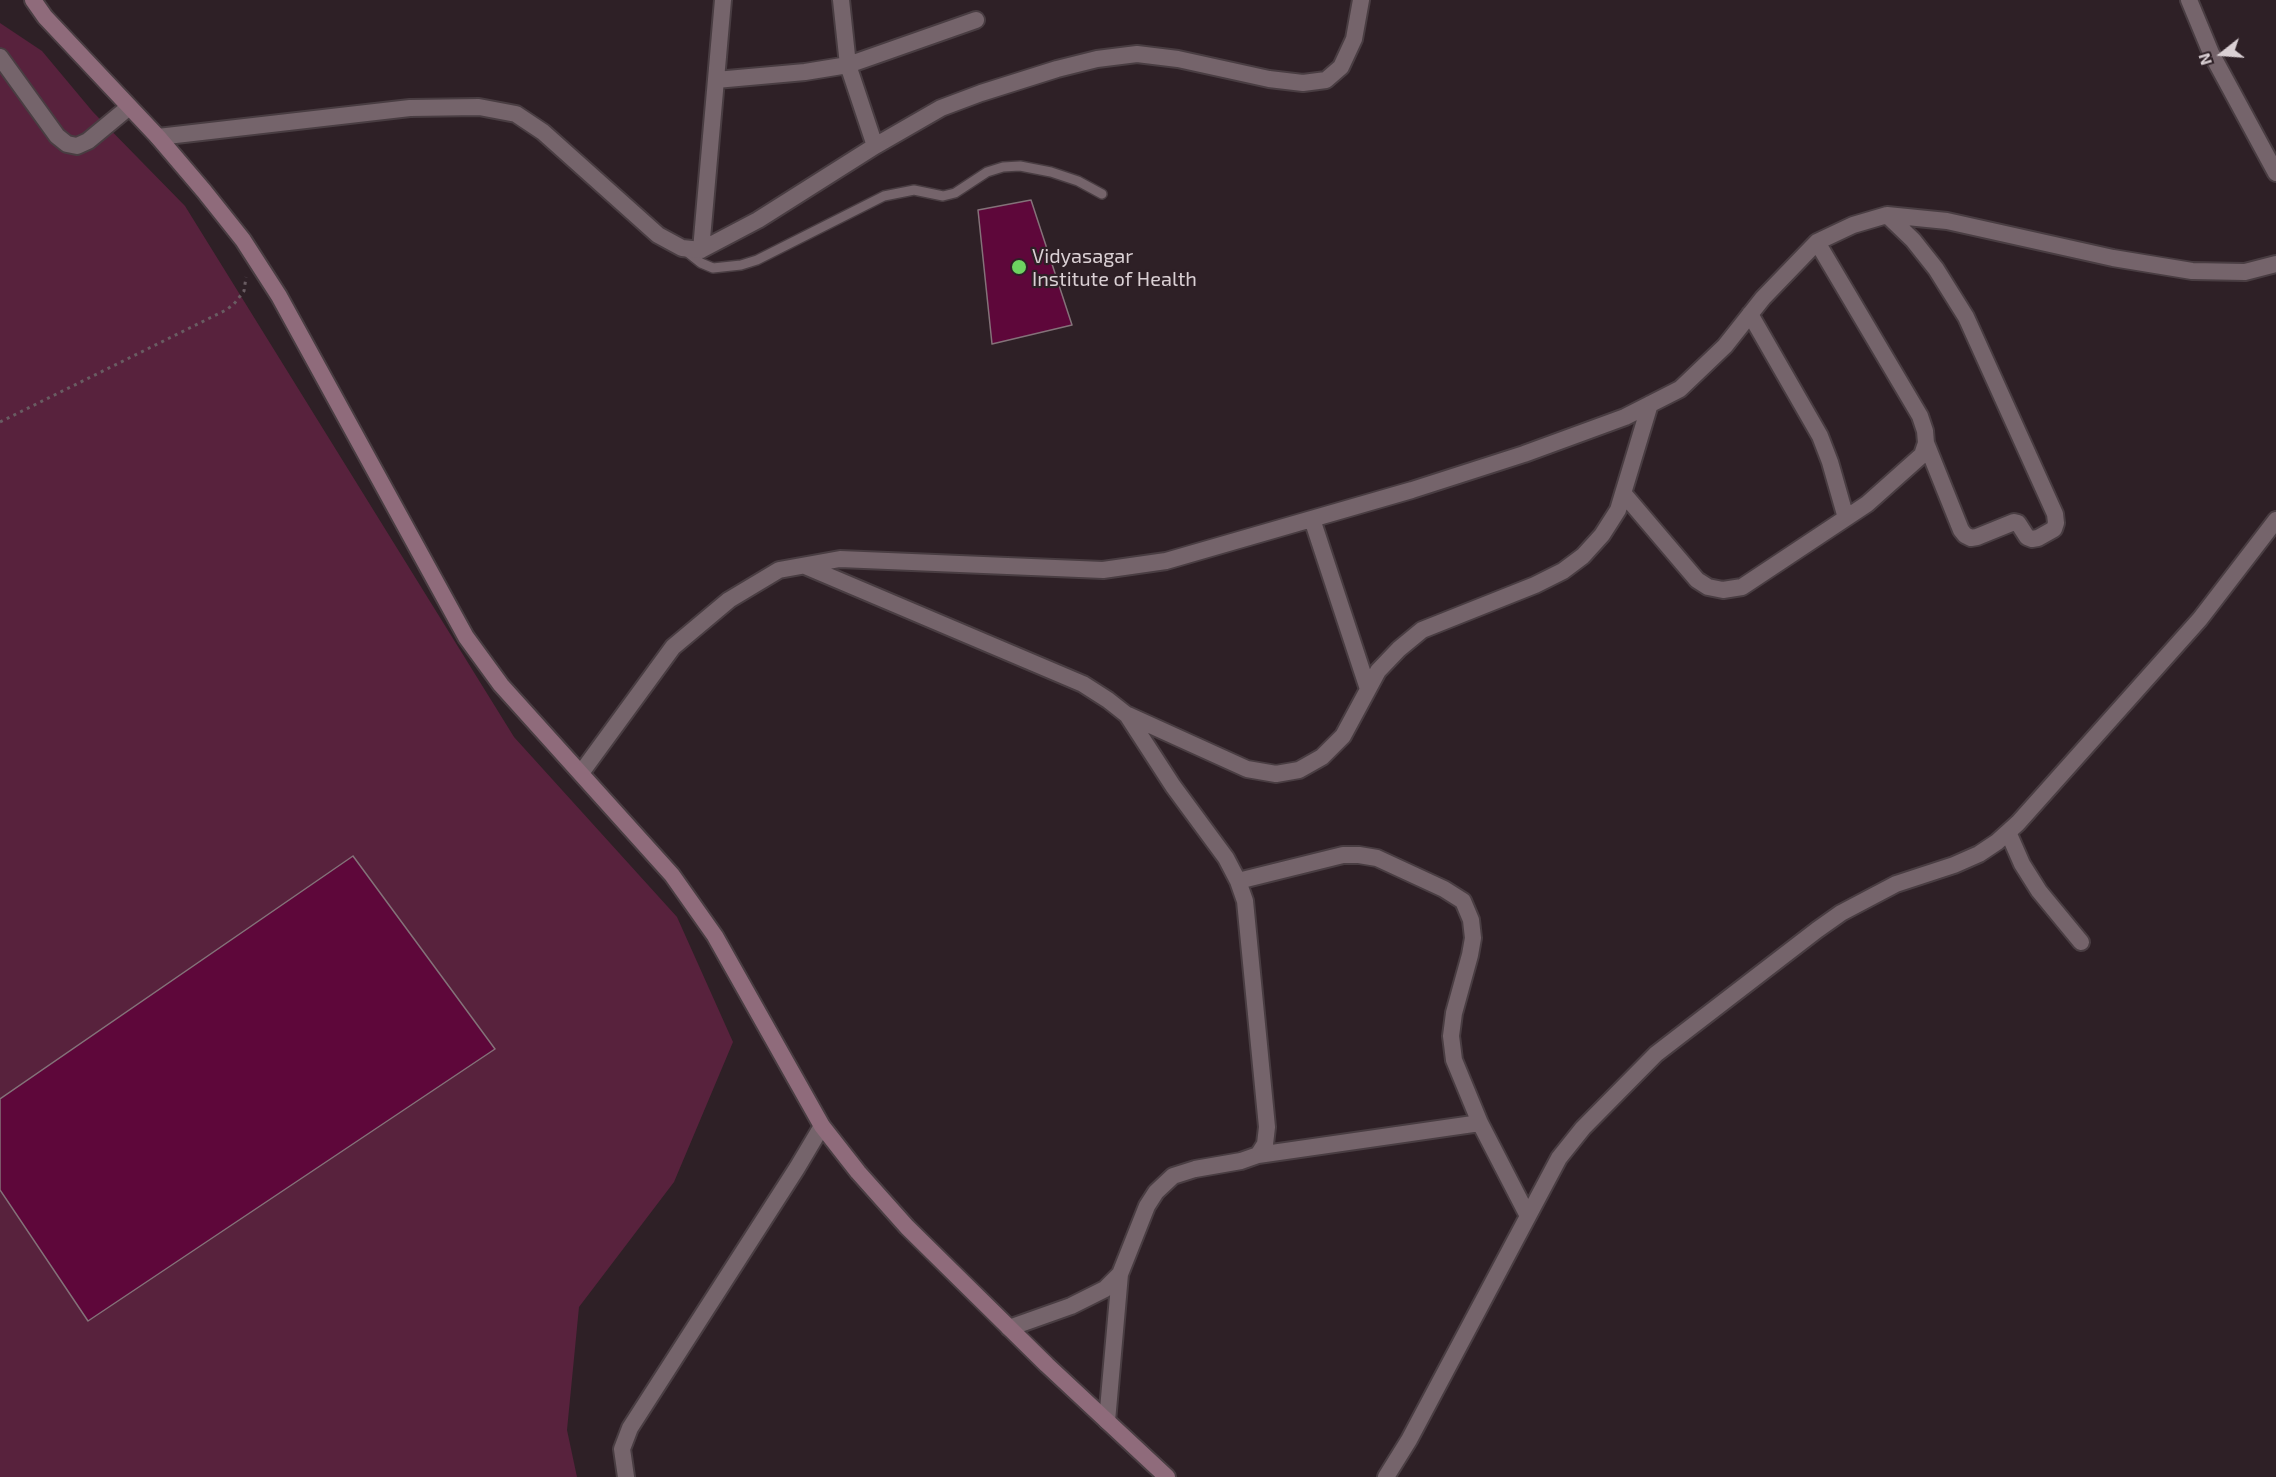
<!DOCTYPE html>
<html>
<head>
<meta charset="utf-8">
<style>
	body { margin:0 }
	#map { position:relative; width:2276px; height:1477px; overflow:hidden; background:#2e2026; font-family:"Exo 2",sans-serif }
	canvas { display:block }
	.north { position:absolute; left:2192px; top:24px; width:60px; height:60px; -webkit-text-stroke:4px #2e2026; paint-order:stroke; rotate:253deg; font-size:16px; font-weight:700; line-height:24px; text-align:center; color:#dad0d4 }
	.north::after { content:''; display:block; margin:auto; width:21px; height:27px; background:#dad0d4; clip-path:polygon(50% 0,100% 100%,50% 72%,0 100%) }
</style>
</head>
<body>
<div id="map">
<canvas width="2276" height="1477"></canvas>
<div class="north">N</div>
</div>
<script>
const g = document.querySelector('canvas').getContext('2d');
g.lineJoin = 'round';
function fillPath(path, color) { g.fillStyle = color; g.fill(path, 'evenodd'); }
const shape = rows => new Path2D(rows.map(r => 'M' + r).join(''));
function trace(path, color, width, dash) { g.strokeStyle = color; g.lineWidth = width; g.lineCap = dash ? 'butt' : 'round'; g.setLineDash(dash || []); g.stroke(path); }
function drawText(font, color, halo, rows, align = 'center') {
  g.font = font + ' "Exo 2",sans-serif'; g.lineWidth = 4.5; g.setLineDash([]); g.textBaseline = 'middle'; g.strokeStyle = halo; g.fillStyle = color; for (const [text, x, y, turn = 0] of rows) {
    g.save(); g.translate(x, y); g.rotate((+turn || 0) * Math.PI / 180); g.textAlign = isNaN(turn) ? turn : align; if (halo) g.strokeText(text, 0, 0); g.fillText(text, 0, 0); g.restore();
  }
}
fillPath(shape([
	[0,23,42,51,93,112,185,206,514,737,677,917,733,1042,674,1182,579,1307,567,1430,577,1477,0,1477]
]), '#58223d');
const building = shape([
	[1031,200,1072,325,992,344,978,210,1031,200],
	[353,856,495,1049,88,1321,0,1190,0,1099,353,856]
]);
fillPath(building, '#5e073a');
trace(building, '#847279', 1.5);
const service = shape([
	[686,251,701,263,713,268,741,265,757,260,884,196,914,190,943,196,955,193,987,172,1003,167,1020,166,1051,172,1078,181,1102,194]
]);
const minor = shape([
	[841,0,848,65,875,146],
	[2189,0,2211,53,2276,173],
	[0,57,57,136,67,144,77,146,88,141,129,107],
	[716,80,805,72,848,65,976,20],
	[158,137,410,108,479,107,516,114,543,132,658,235,682,248,701,250,758,220,875,146,941,108,981,93,1057,69,1097,59,1137,54,1178,59,1269,79,1303,83,1326,80,1341,67,1354,39,1361,0],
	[1887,215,1913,240,1936,269,1966,317,2055,514,2056,523,2054,529,2038,538,2032,539,2027,537,2018,523,2014,522,1977,537,1971,538,1965,535,1961,530,1926,443],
	[701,250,723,0],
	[1750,314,1820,436,1830,462,1846,518],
	[1623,493,1697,580,1708,587,1723,590,1742,587,1867,504,1922,455,1926,443,1925,431,1920,416,1817,242],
	[1312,519,1368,689],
	[805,566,1083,684,1108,700,1127,715,1173,786,1226,858,1238,881,1245,901,1267,1127,1265,1144,1258,1155,1241,1161,1195,1169,1173,1176,1156,1192,1147,1206,1120,1274,1105,1289,1071,1306,1009,1328],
	[1128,715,1247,769,1276,774,1299,770,1322,757,1343,736,1378,671,1399,649,1422,630,1535,585,1563,571,1583,556,1602,535,1618,510,1650,404],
	[581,773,673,647,729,600,779,570,840,559,1103,570,1166,561,1412,490,1524,454,1625,417,1680,389,1725,346,1763,298,1817,242,1853,225,1887,215,1947,221,2113,258,2192,271,2245,272,2276,264],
	[2008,832,2022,864,2039,891,2081,942],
	[1238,881,1343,855,1359,855,1377,858,1444,889,1463,901,1471,920,1473,938,1470,955,1454,1013,1451,1036,1454,1060,1480,1123,1528,1216],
	[1258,1155,1480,1123],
	[1107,1421,1120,1274],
	[626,1477,622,1449,630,1428,797,1168,822,1126],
	[1386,1477,1409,1440,1559,1158,1583,1128,1656,1054,1817,930,1841,913,1896,884,1954,865,1979,854,1997,842,2018,823,2200,619,2276,520]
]);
const secondary = shape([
	[33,0,45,17,158,137,204,191,243,240,279,296,466,637,501,685,672,875,715,936,822,1126,858,1172,907,1227,1047,1365,1167,1477]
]);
trace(service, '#493d42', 12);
trace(minor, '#493d42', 20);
trace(secondary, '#493d42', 20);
trace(shape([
	[0,422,226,310,234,304,244,291,246,277]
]), '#695c62', 3, [3, 4.5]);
trace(service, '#75646b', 9);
trace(minor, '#75646b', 16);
trace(secondary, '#8f6b7b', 16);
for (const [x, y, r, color] of [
	[1019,267,8,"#6dd361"]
]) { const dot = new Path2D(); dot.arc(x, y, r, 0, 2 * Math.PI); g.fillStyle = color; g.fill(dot); trace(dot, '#2e2026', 2); }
drawText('20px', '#dad0d4', '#2e2026', [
	["Vidyasagar",1032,256],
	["Institute of Health",1032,279]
], 'left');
</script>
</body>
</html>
